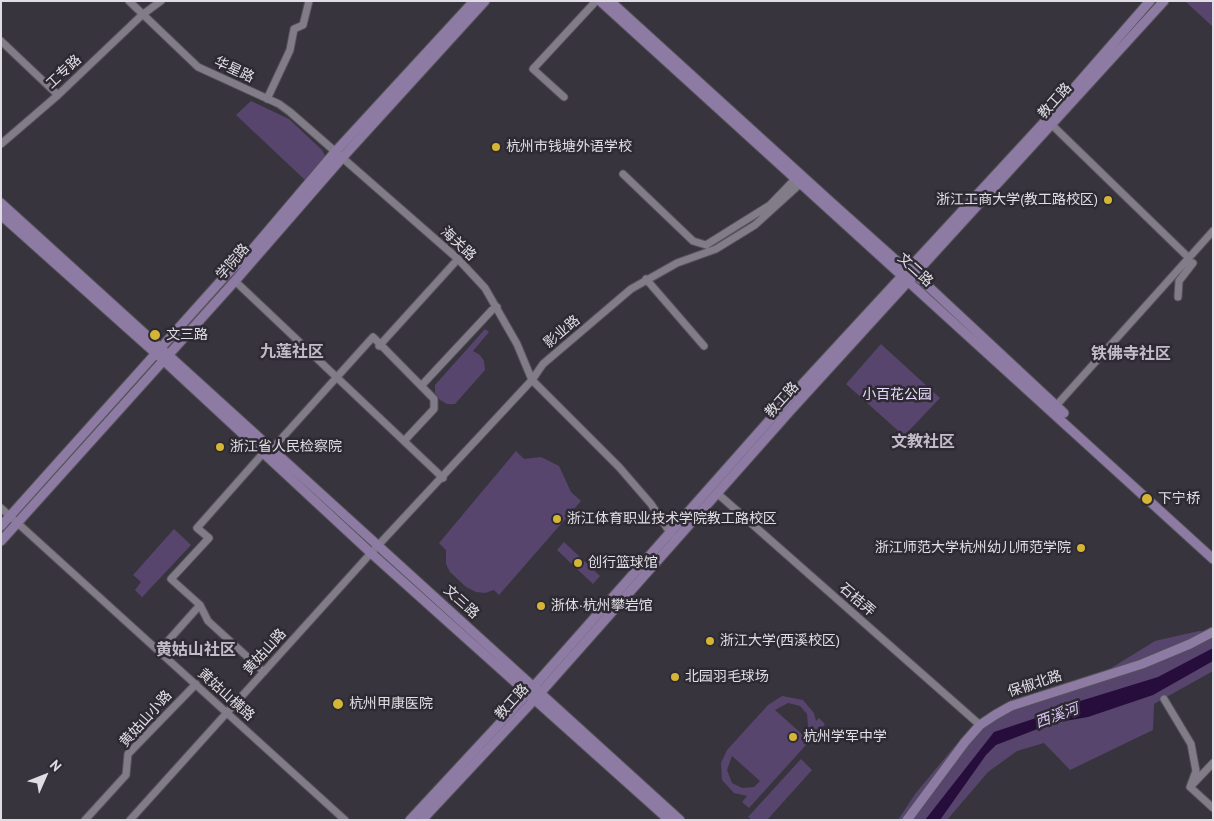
<!DOCTYPE html>
<html>
<head>
<meta charset="utf-8">
<style>
	body { margin:0 }
	#map { position:relative; width:1214px; height:821px; overflow:hidden; background:#38343d; font-family:"PT Sans",sans-serif }
	canvas { display:block }
	.frame { position:absolute; inset:0; border:2px solid #e0dee4; pointer-events:none }
	.north { position:absolute; left:20px; top:751px; width:50px; height:50px; -webkit-text-stroke:4px #2e2a33; paint-order:stroke; rotate:46deg; font-size:14px; font-weight:700; line-height:20px; text-align:center; color:#e0dee4 }
	.north::after { content:''; display:block; margin:auto; width:18px; height:22px; background:#e0dee4; clip-path:polygon(50% 0,100% 100%,50% 72%,0 100%) }
</style>
</head>
<body>
<div id="map">
<canvas width="1214" height="821"></canvas>
<div class="frame"></div>
<div class="north">N</div>
</div>
<script>
const g = document.querySelector('canvas').getContext('2d');
g.lineJoin = 'round';
function fillPath(path, color) { g.fillStyle = color; g.fill(path, 'evenodd'); }
const shape = rows => new Path2D(rows.map(r => 'M' + r).join(''));
function trace(path, color, width, dash) { g.strokeStyle = color; g.lineWidth = width; g.lineCap = dash ? 'butt' : 'round'; g.setLineDash(dash || []); g.stroke(path); }
function drawText(font, color, halo, rows, align = 'center') {
  g.font = font + ' "PT Sans","Noto Sans SC",sans-serif'; g.lineWidth = 5; g.setLineDash([]); g.textBaseline = 'middle'; g.strokeStyle = halo; g.fillStyle = color; for (const [text, x, y, turn = 0] of rows) {
    g.save(); g.translate(x, y); g.rotate((+turn || 0) * Math.PI / 180); g.textAlign = isNaN(turn) ? turn : align; if (halo) g.strokeText(text, 0, 0); g.fillText(text, 0, 0); g.restore();
  }
}
fillPath(shape([
	[1187,1,1213,1,1213,27,1186,2],
	[251,101,289,119,322,150,325,156,323,162,305,180,236,115],
	[485,329,489,332,473,351,480,355,484,361,485,370,455,404,447,404,440,400,435,393,435,385],
	[881,344,940,398,904,436,846,384],
	[516,451,524,459,541,457,559,466,571,492,581,501,499,595,494,590,485,593,476,592,466,587,450,572,446,564,446,550,439,543],
	[174,529,191,545,132,608,142,597,135,590,141,582,133,575],
	[564,542,600,576,593,584,557,550],
	[1199,631,1213,632,1213,671,1154,704,1153,730,1070,770,1044,743,1017,751,988,772,947,820,898,820,915,794,954,747,984,717,1011,700,1095,678,1155,641],
	[782,696,803,700,814,713,816,721,819,718,825,724,749,808,742,802,747,796,734,793,722,780,721,763,727,750,768,705],
	[788,703,800,706,807,714,808,726,803,735,775,710],
	[732,756,760,781,754,787,742,788,732,783,727,770],
	[801,759,812,770,767,820,752,820,748,817]
]), '#57456d');
fillPath(shape([
	[1213,648,1213,661,1153,695,1088,717,1053,723,996,745,986,755,940,820,925,820,994,732,1036,718,1051,710,1158,677]
]), '#260d3b');
const minor = shape([
	[129,1,198,67,279,104,290,112,458,259,485,288,517,344,532,380,619,467,651,504,671,534],
	[1,41,58,95],
	[564,97,533,69,596,1],
	[267,99,290,50,294,29,303,25,309,1],
	[1052,125,1189,258],
	[1,144,58,95,142,15,161,1],
	[623,174,693,241,706,245,770,205,794,180],
	[646,279,704,346],
	[235,281,443,478],
	[1178,297,1179,281,1193,263],
	[379,346,458,259],
	[421,386,492,310,497,307],
	[1054,408,1213,231],
	[272,449,373,337,434,399,434,409,404,441],
	[718,494,980,725],
	[1,508,345,820],
	[159,651,200,605],
	[264,672,208,621,200,605,171,579,209,538,197,528,266,450],
	[1164,699,1191,744,1196,771,1190,787,1213,808],
	[1192,785,1213,763],
	[85,820,126,775,128,754,196,684],
	[130,820,371,553,532,380,543,364,631,289,677,263,716,249,755,225,799,185]
]);
const major = shape([
	[600,1,1213,559],
	[610,1,832,203,907,270,915,274,1064,413],
	[1,203,680,820],
	[1,215,163,360,371,553,669,820],
	[1,526,227,274,251,251,335,152,474,1],
	[1,541,235,281,342,158,485,1],
	[410,820,527,694,783,405,1047,119,1150,1],
	[422,820,534,700,790,411,1164,1],
	[907,820,965,742,980,725,995,715,1011,706,1142,664,1190,644,1213,632]
]);
trace(minor, '#55525a', 9);
trace(major, '#55525a', 11);
trace(minor, '#817c87', 7);
trace(major, '#8e7ba4', 9);
for (const [x, y, r, color] of [
	[496,147,5,"#d5b535"],
	[1108,200,5,"#d5b535"],
	[155,335,6,"#d5b535"],
	[220,447,5,"#d5b535"],
	[1147,499,6,"#d5b535"],
	[557,519,5,"#d5b535"],
	[1081,548,5,"#d5b535"],
	[578,563,5,"#d5b535"],
	[541,606,5,"#d5b535"],
	[710,641,5,"#d5b535"],
	[675,677,5,"#d5b535"],
	[338,704,6,"#d5b535"],
	[793,737,5,"#d5b535"]
]) { const dot = new Path2D(); dot.arc(x, y, r, 0, 2 * Math.PI); g.fillStyle = color; g.fill(dot); trace(dot, '#2e2a33', 2); }
drawText('14px', '#e0dee4', '#2e2a33', [
	["华星路",234,70,25],
	["工专路",64,72,-43],
	["教工路",1055,101,-48],
	["海关路",458,244,43],
	["学院路",233,262,-49],
	["文二路",915,270,42],
	["影业路",562,332,-40],
	["教工路",782,400,-48],
	["石桔弄",857,600,41],
	["文三路",461,602,42],
	["黄姑山路",265,652,-48],
	["保俶北路",1035,684,-18],
	["黄姑山横路",226,695,42],
	["教工路",512,702,-48],
	["黄姑山小路",146,719,-48]
]);
drawText('14px', '#e0dee4', '#2e2a33', [
	["杭州市钱塘外语学校",506,147],
	["浙江工商大学(教工路校区)",1098,200,"right"],
	["文三路",166,335],
	["浙江省人民检察院",230,447],
	["下宁桥",1158,499],
	["浙江体育职业技术学院教工路校区",567,519],
	["浙江师范大学杭州幼儿师范学院",1071,548,"right"],
	["创行篮球馆",588,563],
	["浙体·杭州攀岩馆",551,606],
	["浙江大学(西溪校区)",720,641],
	["北园羽毛球场",685,677],
	["杭州甲康医院",349,704],
	["杭州学军中学",803,737]
], 'left');
drawText('14px', '#e9dbfb', '#2e2a33', [
	["小百花公园",897,395]
]);
drawText('italic 15px', '#d9c5f4', '#2e2a33', [
	["西溪河",1057,716,-20]
]);
drawText('bold 16px', '#c1bcc8', '#2e2a33', [
	["九莲社区",292,352],
	["铁佛寺社区",1131,354],
	["文教社区",923,442],
	["黄姑山社区",196,650]
]);
</script>
</body>
</html>
